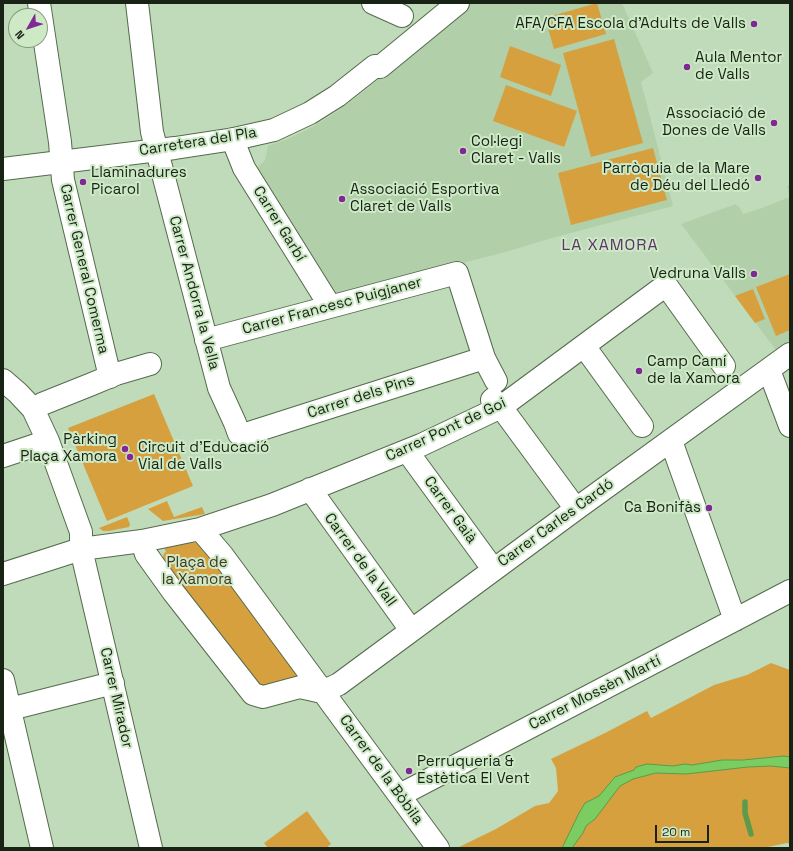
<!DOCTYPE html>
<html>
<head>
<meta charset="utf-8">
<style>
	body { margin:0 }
	#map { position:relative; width:793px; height:851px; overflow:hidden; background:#c0dbb9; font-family:"Space Grotesk",sans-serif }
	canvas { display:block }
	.frame { position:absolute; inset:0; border:4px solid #182215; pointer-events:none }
	.north { position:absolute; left:8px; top:8px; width:40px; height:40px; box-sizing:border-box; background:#cde9c6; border:1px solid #85997f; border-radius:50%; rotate:231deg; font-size:11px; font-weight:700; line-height:16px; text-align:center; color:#182215 }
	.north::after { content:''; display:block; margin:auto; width:14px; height:18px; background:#802896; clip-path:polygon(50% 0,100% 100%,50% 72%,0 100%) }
	.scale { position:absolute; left:655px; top:825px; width:54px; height:18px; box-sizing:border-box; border:2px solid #182215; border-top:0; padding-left:5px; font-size:12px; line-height:14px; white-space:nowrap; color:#182215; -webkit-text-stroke:3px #cde9c6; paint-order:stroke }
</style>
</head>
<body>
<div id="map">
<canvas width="793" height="851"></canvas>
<div class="frame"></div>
<div class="north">N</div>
<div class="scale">20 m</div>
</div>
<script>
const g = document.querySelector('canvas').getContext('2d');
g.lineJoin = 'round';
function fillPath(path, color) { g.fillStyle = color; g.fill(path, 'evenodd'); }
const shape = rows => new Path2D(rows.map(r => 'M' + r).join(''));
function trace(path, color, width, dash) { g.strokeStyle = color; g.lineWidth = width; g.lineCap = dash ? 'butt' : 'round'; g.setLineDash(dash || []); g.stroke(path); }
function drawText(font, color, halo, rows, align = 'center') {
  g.font = font + ' "Space Grotesk",sans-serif'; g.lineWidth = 4; g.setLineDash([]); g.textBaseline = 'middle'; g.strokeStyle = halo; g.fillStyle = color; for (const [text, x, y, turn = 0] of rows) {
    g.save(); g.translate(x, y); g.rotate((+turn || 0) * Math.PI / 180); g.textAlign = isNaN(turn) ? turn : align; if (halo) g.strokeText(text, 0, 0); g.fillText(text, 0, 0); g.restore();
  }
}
fillPath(shape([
	[471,3,622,3,653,73,641,82,673,206,552,238,502,253,336,295,255,170,265,160,268,146,288,139,312,127,332,115,363,92],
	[790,185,790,340,776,350,681,224,736,204,738,207,739,206,743,214,759,209,790,197,787,186]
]), '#b1cfa8');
fillPath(shape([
	[597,3,606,34,554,49,545,18],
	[614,39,643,143,591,157,563,53],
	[510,46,561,65,551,96,500,77],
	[506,85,577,111,564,147,493,121],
	[653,148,667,200,571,225,558,173],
	[790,274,790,330,776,336,756,287],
	[753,289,765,319,755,323,735,296],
	[154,394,193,486,107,521,68,428],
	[167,501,174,517,202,507,205,514,163,521,148,509],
	[127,517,130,524,129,527,109,531,103,531,99,528],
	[193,542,209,546,301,676,263,690,161,566,164,553,166,552,164,547],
	[771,663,790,670,790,844,787,843,763,848,457,848,496,829,535,806,549,803,558,791,556,768,551,759,605,733,647,711,651,718,714,685,747,675],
	[307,811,331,844,326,848,268,848,264,843]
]), '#d7a03e');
const water = shape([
	[784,756,790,757,790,768,771,766,748,767,686,774,656,773,633,779,620,786,595,819,586,826,583,833,572,848,562,848,579,813,585,803,599,796,615,777,634,770,636,767,647,764,673,766,685,764,692,765,722,760,743,760,784,756]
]);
fillPath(water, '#7bcd61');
trace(water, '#5d9a4a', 1);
trace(shape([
	[745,802,745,813,751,834]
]), '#5d9a4a', 5.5);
const minor = shape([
	[39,3,60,142,63,180,110,377],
	[137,3,152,132,219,388,235,423,239,434,249,433,484,358],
	[373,3,402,16],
	[234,139,236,148,244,168,330,306],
	[206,340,457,273,484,358,496,381],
	[584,346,642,426],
	[769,370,790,426],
	[3,380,18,393,33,409,48,441,81,532,81,549,142,541,200,529,272,505,421,445,501,407,666,285,724,366],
	[493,399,492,400,501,407,576,509],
	[33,409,42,404,92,384,116,374,150,364],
	[671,441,735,620],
	[407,451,493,569],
	[3,456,48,441],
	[310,489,411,630],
	[200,529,223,556,438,848],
	[142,541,146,554,174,593,253,694,263,697,300,687,322,692],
	[3,574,81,549,151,848],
	[3,680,42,848],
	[322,692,339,684,576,509,790,354],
	[10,709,113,683],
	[400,795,790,591]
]);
const major = shape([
	[375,66,380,67,458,3],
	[3,169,175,148,234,139,274,130,310,113,337,96,375,66]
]);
trace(minor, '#546b4d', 24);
trace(major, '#546b4d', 24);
trace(minor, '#fff', 22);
trace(major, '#fff', 22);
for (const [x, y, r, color] of [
	[754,24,4,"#802896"],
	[687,67,4,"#802896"],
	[774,123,4,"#802896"],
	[463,151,4,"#802896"],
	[758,178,4,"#802896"],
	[83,182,4,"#802896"],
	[342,199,4,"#802896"],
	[754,274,4,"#802896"],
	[639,371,4,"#802896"],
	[125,449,4,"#802896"],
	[130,457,4,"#802896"],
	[709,508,4,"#802896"],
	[409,771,4,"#802896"]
]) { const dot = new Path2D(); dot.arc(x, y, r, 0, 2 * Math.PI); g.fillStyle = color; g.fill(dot); trace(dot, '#cde9c6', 1.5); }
drawText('15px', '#182215', '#cde9c6', [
	["AFA/CFA Escola d'Adults de Valls",746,24,"right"],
	["Aula Mentor",695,58],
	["de Valls",695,75],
	["Associació de",766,114,"right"],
	["Dones de Valls",766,131,"right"],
	["Col·legi",471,142],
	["Claret - Valls",471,159],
	["Parròquia de la Mare",750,169,"right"],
	["de Déu del Lledó",750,186,"right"],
	["Llaminadures",91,173],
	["Picarol",91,190],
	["Associació Esportiva",350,190],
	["Claret de Valls",350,207],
	["Vedruna Valls",746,274,"right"],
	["Camp Camí",647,362],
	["de la Xamora",647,379],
	["Pàrking",117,440,"right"],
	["Plaça Xamora",117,457,"right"],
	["Circuit d'Educació",138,448],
	["Vial de Valls",138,465],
	["Ca Bonifàs",701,508,"right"],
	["Perruqueria &",417,762],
	["Estètica El Vent",417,779]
], 'left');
drawText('15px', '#182215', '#cde9c6', [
	["Carretera del Pla",198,142,-9],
	["Carrer Garbí",279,224,58],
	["Carrer General Comerma",84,269,77],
	["Carrer Andorra la Vella",194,293,75],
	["Carrer Francesc Puigjaner",332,306,-15],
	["Carrer dels Pins",361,397,-18],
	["Carrer Pont de Goi",446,430,-25],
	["Carrer Gaià",450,510,54],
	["Carrer Carles Cardó",556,523,-36],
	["Carrer de la Vall",360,560,54],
	["Carrer Mossèn Martí",595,693,-27],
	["Carrer Mirador",116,698,77],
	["Carrer de la Bòbila",381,770,54]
]);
drawText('15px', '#42341f', '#cde9c6', [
	["Plaça de",197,563],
	["la Xamora",197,580]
]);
g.letterSpacing = '1px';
drawText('16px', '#5e3469', '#cde9c6', [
	["LA XAMORA",610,246]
]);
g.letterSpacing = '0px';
</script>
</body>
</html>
